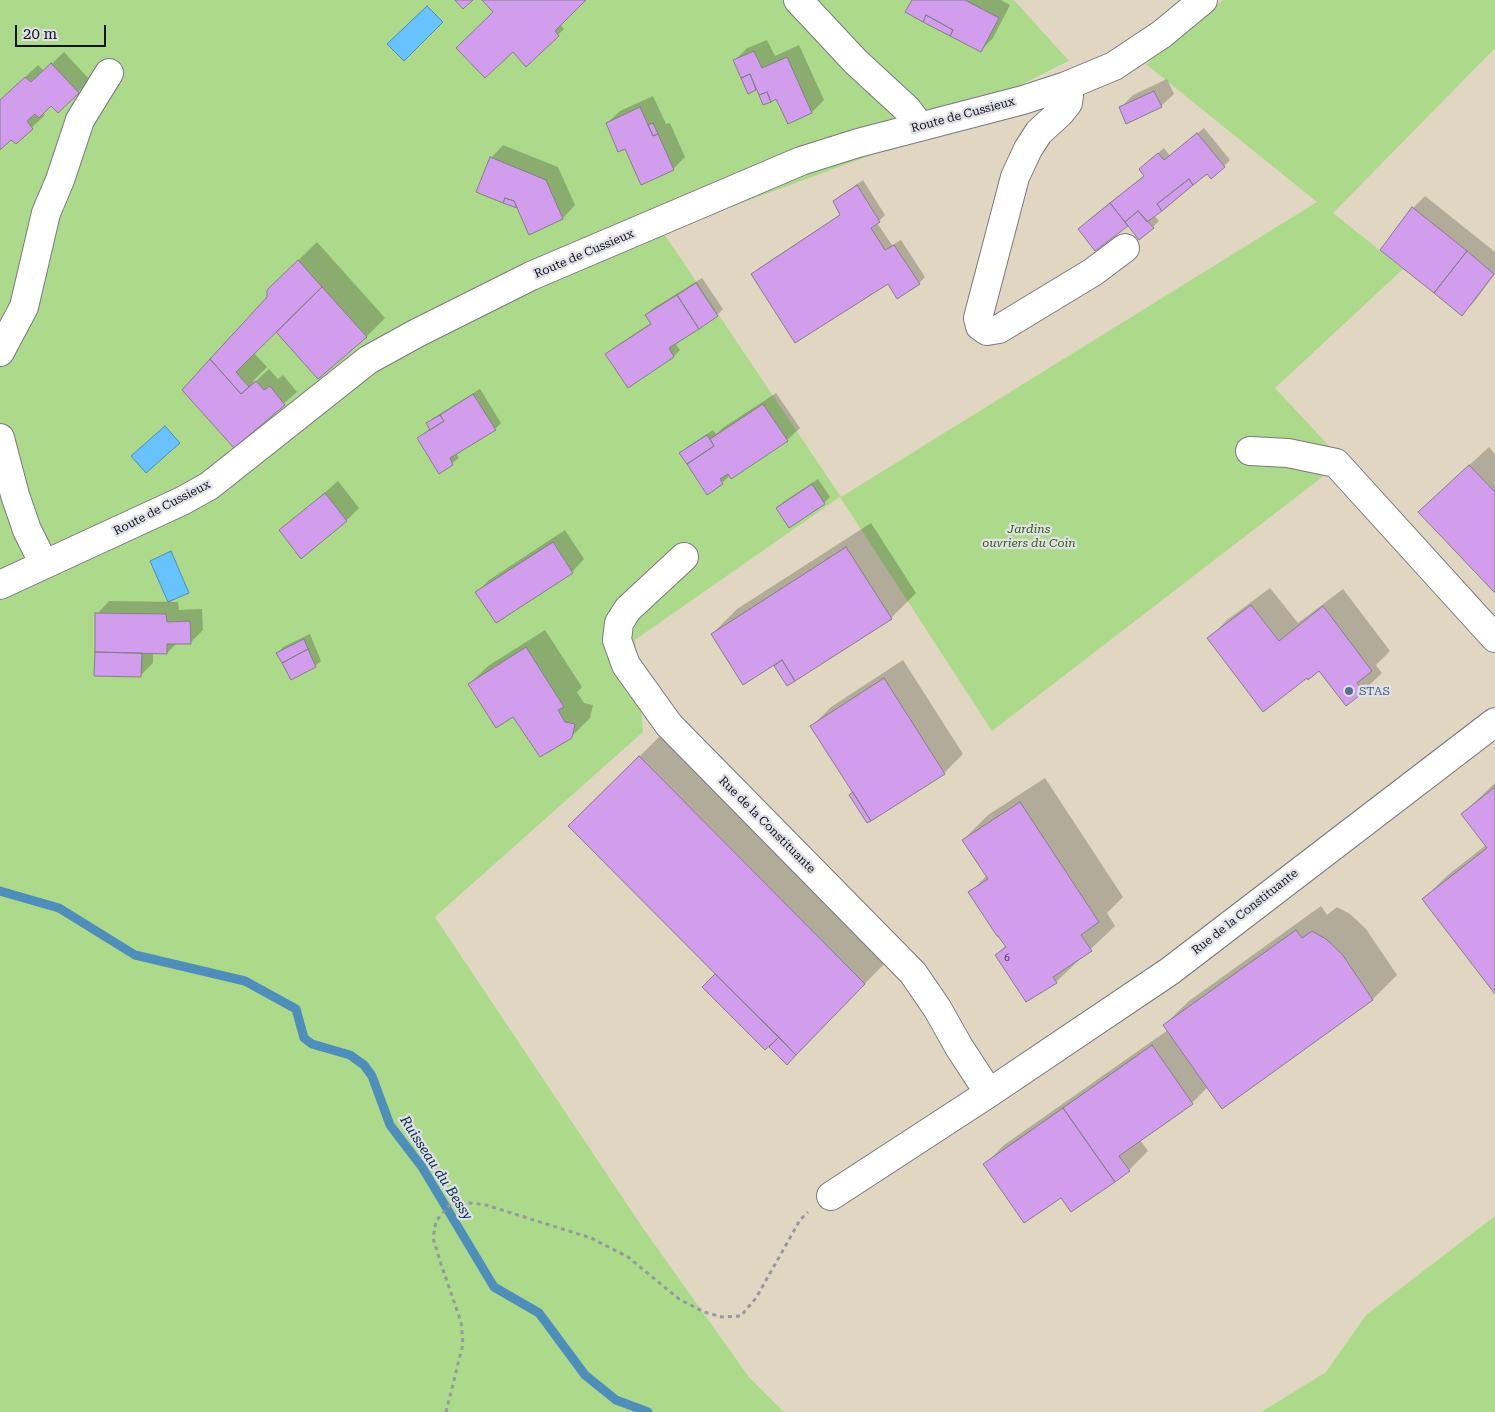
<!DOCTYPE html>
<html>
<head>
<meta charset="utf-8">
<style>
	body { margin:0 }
	#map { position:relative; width:1495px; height:1412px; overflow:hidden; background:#e0e0e9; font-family:"Roboto Serif",serif }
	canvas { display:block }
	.scale { position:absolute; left:15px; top:25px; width:91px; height:22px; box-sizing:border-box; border:2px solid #151518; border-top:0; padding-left:6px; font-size:15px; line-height:18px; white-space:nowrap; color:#151518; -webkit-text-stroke:4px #e0e0e9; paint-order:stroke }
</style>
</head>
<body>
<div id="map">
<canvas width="1495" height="1412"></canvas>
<div class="scale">20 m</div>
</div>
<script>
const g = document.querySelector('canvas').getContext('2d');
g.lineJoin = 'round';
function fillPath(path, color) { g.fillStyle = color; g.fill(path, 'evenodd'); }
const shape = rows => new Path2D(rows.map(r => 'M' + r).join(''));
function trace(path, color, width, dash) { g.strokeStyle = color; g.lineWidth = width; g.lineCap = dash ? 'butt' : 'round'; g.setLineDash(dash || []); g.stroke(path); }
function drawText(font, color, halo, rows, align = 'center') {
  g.font = font + ' "Roboto Serif",serif'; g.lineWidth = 4.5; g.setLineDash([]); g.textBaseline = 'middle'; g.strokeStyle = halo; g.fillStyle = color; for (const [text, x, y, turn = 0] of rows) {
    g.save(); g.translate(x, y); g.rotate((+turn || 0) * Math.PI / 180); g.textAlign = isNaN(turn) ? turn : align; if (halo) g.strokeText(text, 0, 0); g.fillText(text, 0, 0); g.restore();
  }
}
fillPath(shape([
	[1014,0,1495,0,1495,1216,1366,1315,1326,1372,1261,1412,784,1412,749,1377,643,1228,435,917,643,732,635,640,840,497,663,232,907,142,1069,62]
]), '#e0d6c1');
fillPath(shape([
	[0,0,1014,0,1069,61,907,142,663,232,841,497,1317,202,1146,64,1223,0,1495,0,1495,48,1333,213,1403,269,1275,388,1343,461,992,731,840,497,635,640,643,732,435,917,643,1228,749,1377,784,1412,0,1412],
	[1495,1216,1495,1412,1261,1412,1326,1372,1366,1315]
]), '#add98b');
const water = shape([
	[427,6,443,22,404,61,387,44,427,6],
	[165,426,180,443,146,473,131,456,165,426],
	[171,551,189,593,168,602,150,561,171,551]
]);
fillPath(water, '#67c2ff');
trace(water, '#4e8eba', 1);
fillPath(shape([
	[483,0,585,0,560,24,564,29,526,65,494,12],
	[913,0,1001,0,1010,5,993,38,980,51],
	[767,40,775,56,799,45,824,100,812,112,789,123,777,97,757,87,749,92,735,60,747,48],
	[64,52,90,80,78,92,51,104,43,113,45,115,16,143,11,138,0,148,0,101,38,65,44,71],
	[1167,79,1174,94,1161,106,1120,108,1133,95],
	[653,96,666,124,670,123,685,157,673,169,607,123,620,111],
	[1204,128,1230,160,1224,166,1207,173,1154,215,1159,221,1153,227,1128,224,1095,250,1079,229,1092,217,1145,175,1140,169,1146,163,1164,148,1170,156],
	[503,145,558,167,575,205,563,218,529,233,517,206,516,207,491,158],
	[863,180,885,215,877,223,892,245,901,240,925,277,919,283,753,274,759,268,841,214,834,201,840,196],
	[1425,196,1495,252,1495,274,1474,302,1462,314,1413,208],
	[317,242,385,318,367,336,318,377,276,330,254,353,267,367,253,381,254,383,269,369,278,379,283,375,297,392,234,446,184,390,268,298,268,290],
	[702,278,723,309,717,315,675,343,680,350,674,356,628,386,607,354,613,348,651,323,646,315,652,309],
	[480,389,501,423,495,429,456,453,459,458,439,473,419,438,430,428,428,423,433,418],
	[776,393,800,428,787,440,730,475,722,483,681,453,687,447,713,430,716,434,724,427],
	[1489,447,1495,454,1495,591,1439,493],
	[818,479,830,497,824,503,777,508,783,502],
	[338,481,359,508,347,520,302,557,281,531],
	[871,523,916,593,891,618,776,666,779,660,712,634,737,609],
	[565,530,584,559,572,572,477,592,489,580],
	[1270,588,1298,623,1343,589,1390,651,1376,665,1382,673,1363,691,1319,670,1209,638,1227,620],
	[109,601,178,602,179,610,202,609,203,630,191,642,177,643,167,653,153,653,153,663,140,676,97,614],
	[545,630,582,687,577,692,584,703,593,705,590,718,571,737,469,684,488,666],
	[310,634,321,661,315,666,278,653,283,647],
	[903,660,963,754,944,773,854,791,812,726,831,707],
	[664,732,889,959,787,1063,780,1037,704,987,717,974,570,826],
	[1045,778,1123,897,1107,913,1115,926,1056,982,996,955,1006,945,970,893,987,875,963,840,988,815],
	[1495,783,1495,992,1423,899,1448,875,1486,845,1462,814],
	[1321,906,1327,915,1337,907,1350,914,1366,929,1397,975,1373,999,1222,1107,1208,1087,1192,1103,1140,1140,1148,1151,1129,1170,1071,1211,1061,1196,985,1164,1004,1145,1168,1030,1164,1025,1189,1001]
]), '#0003');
trace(shape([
	[0,891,59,908,135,955,245,981,296,1009,304,1038,312,1044,350,1055,364,1065,372,1076,390,1125,422,1167,494,1287,539,1313,585,1375,616,1400,648,1412]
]), '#4e8eba', 9);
const building = shape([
	[455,0,473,0,463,9,455,0],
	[482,0,586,0,555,31,559,36,526,67,513,52,485,78,456,48,493,12,482,0],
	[912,0,965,0,999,18,981,52,950,36,953,30,926,15,923,22,905,12,912,0],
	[926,15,953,30,950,36,923,22,926,15],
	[754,51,762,68,787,57,812,113,788,124,776,99,771,102,767,92,759,95,750,74,741,78,733,60,754,51],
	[51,63,79,93,58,113,51,106,39,118,35,114,27,121,33,129,16,144,11,140,0,150,0,100,25,77,31,82,51,63],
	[750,74,756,90,748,94,741,78,750,74],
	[1154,91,1162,107,1126,124,1119,107,1154,91],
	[767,92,771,102,763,105,759,95,767,92],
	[640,107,653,136,658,134,674,170,641,185,625,149,618,152,606,123,640,107],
	[653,123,658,134,653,136,648,125,653,123],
	[1197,133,1225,167,1211,179,1207,174,1193,185,1189,179,1157,204,1162,211,1147,222,1138,211,1125,222,1110,203,1144,176,1139,169,1158,153,1164,160,1197,133],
	[490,157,546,180,563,219,529,235,514,201,505,198,503,203,476,192,490,157],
	[1189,179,1193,185,1162,211,1157,204,1189,179],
	[857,185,880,222,871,228,885,250,894,245,920,284,897,299,888,284,795,343,751,274,840,215,833,201,857,185],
	[505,198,514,201,517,208,503,203,505,198],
	[1110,203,1128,226,1095,251,1078,229,1110,203],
	[1412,207,1467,251,1434,293,1380,250,1412,207],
	[1138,211,1154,228,1139,240,1125,222,1138,211],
	[1467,251,1494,274,1462,316,1434,293,1467,251],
	[298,260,322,287,236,372,249,387,241,394,210,359,267,297,267,290,298,260],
	[696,283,718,316,699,329,677,295,696,283],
	[322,287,367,337,318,379,276,332,322,287],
	[677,295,699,329,669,348,674,357,628,388,605,354,651,324,645,315,677,295],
	[210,359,241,394,256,381,264,390,270,386,285,405,234,448,182,390,210,359],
	[473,394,496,430,450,458,453,465,439,474,417,438,444,421,440,415,473,394],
	[763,404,788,441,731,479,728,474,720,479,723,484,707,495,687,464,714,446,710,439,763,404],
	[440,415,444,421,430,430,426,423,440,415],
	[707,435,714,446,687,464,679,453,707,435],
	[1469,465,1495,492,1495,593,1418,512,1469,465],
	[812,484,825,504,789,528,776,508,812,484],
	[325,493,347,521,301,559,279,530,325,493],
	[553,542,573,573,496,623,475,592,553,542],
	[846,547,892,619,795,681,782,660,743,685,711,634,846,547],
	[1251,605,1279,641,1323,606,1372,671,1357,683,1364,692,1346,706,1319,671,1308,680,1307,678,1263,712,1207,638,1251,605],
	[95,613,166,614,167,622,190,621,191,644,167,644,167,654,95,652,95,613],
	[304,639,308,649,282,663,276,653,304,639],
	[526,647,564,707,558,710,565,722,575,724,572,738,540,757,513,717,496,728,468,684,526,647],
	[308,649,316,667,291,680,282,663,308,649],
	[95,652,142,653,141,677,94,676,95,652],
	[782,660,795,681,787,686,774,666,782,660],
	[884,678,945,774,871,821,810,726,884,678],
	[639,756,865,984,796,1055,568,826,639,756],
	[1495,787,1495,994,1422,899,1487,848,1461,814,1495,787],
	[853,792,871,821,867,823,849,795,853,792],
	[1020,802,1099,922,1081,935,1092,951,1053,977,1057,983,1026,1002,995,955,1006,947,998,936,997,936,968,892,988,879,962,840,1020,802],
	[1296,930,1302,938,1312,931,1326,939,1342,954,1373,1000,1222,1109,1163,1025,1296,930],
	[715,974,779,1037,765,1050,702,987,715,974],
	[779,1037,796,1055,787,1065,769,1047,779,1037],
	[1152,1045,1193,1104,1119,1156,1130,1171,1115,1182,1063,1108,1152,1045],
	[1063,1108,1115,1182,1071,1212,1061,1198,1024,1223,983,1164,1063,1108]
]);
fillPath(building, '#d29dec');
trace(building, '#858088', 1);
const minor = shape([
	[798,0,856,62,907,109,913,117,917,127],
	[1066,86,1069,95,1068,103,1060,113,1039,132,1028,149,1015,177,978,318,980,326,987,331,999,329,1093,272,1125,248],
	[0,352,24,307,46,213,60,180,80,120,109,73],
	[0,438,15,495,27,530,44,564],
	[1250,451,1288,453,1336,463,1495,638],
	[684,557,628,609,619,623,617,640,626,665,669,725,913,973,937,1008,959,1047,989,1093],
	[0,585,182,501,209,486,368,360,417,333,531,276,801,161,858,143,1023,100,1066,86,1114,66,1162,34,1203,0],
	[831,1196,989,1093,1170,971,1495,722]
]);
trace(minor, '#797981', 30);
trace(shape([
	[446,1412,463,1344,461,1322,441,1264,433,1238,436,1221,453,1201,486,1205,591,1238,628,1257,679,1299,704,1312,722,1317,741,1316,756,1298,800,1220,808,1212]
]), '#98989f', 3, [4, 4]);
trace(minor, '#fff', 28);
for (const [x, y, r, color] of [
	[1349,691,5,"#5c6f8a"]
]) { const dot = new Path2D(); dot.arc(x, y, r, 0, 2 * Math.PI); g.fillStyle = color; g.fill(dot); trace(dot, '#e0e0e9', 2); }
drawText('10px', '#44374d', null, [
	["6",1007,958]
]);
drawText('12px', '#151518', '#e0e0e9', [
	["Route de Cussieux",963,115,-15],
	["Route de Cussieux",584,254,-23],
	["Route de Cussieux",162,508,-27],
	["Rue de la Constituante",767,825,45],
	["Rue de la Constituante",1245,912,-38]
]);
drawText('italic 12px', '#376001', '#e0e0e9', [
	["Jardins",1029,529],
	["ouvriers du Coin",1029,543]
]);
drawText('12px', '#4e5e75', '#e0e0e9', [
	["STAS",1359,691]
], 'left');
drawText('italic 14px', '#042d45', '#e0e0e9', [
	["Ruisseau du Bessy",436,1168,57]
]);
</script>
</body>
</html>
